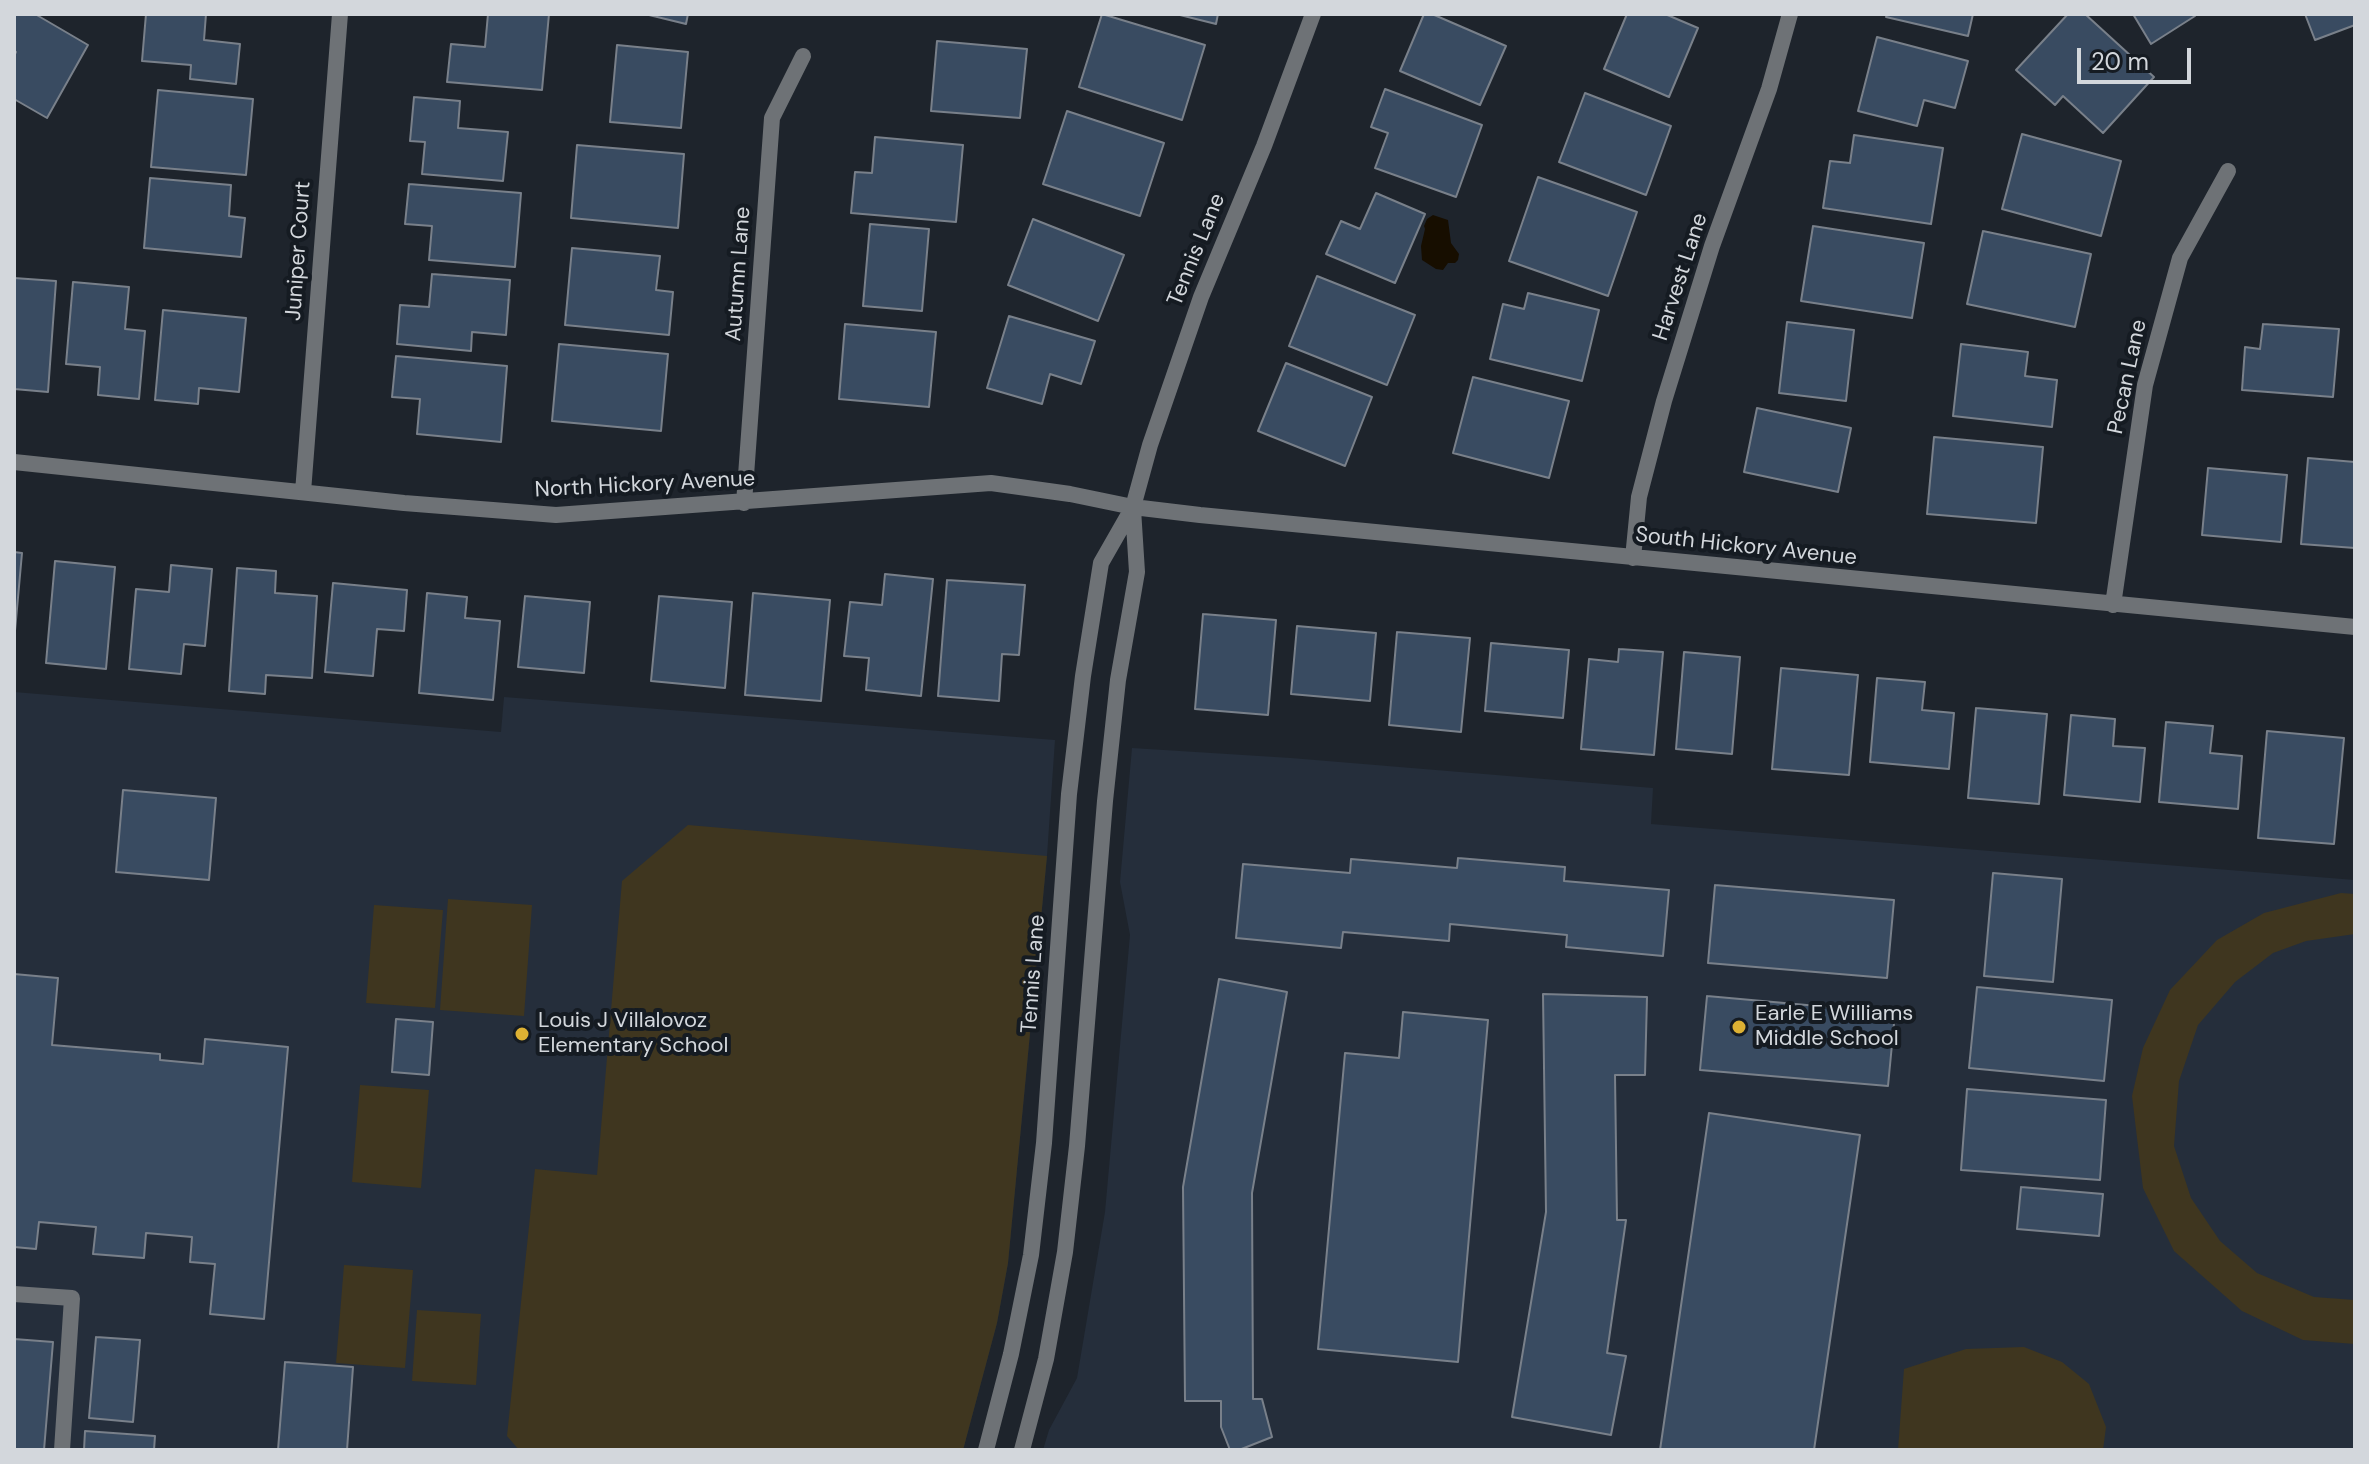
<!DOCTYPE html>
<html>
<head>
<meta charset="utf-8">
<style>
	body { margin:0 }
	#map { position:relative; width:2369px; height:1464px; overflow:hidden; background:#1e242c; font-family:"DM Sans",sans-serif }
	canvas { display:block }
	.frame { position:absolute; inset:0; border:16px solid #d3d7dc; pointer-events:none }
	.scale { position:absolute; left:2077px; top:48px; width:114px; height:36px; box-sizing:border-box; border:4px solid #d3d7dc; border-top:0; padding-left:10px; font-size:24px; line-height:28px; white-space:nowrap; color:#d3d7dc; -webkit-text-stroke:6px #151b22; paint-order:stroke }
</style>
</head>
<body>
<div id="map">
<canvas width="2369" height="1464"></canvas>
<div class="frame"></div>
<div class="scale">20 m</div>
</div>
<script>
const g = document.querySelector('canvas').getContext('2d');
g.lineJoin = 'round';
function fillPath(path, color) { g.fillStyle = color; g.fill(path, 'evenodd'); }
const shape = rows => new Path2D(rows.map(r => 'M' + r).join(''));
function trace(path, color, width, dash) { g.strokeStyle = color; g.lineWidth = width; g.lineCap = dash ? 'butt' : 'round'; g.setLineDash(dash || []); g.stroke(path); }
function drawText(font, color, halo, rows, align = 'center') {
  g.font = font + ' "DM Sans",sans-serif'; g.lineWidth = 8; g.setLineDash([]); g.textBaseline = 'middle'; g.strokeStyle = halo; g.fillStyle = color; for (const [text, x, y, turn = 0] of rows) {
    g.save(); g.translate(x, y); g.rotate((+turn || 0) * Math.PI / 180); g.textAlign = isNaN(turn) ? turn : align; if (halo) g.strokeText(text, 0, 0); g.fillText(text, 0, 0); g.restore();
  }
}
fillPath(shape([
	[14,692,501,732,504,697,1055,740,1047,856,1008,1263,997,1323,963,1450,14,1450],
	[1132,748,1291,758,1653,788,1651,824,2355,880,2355,1450,1043,1450,1049,1430,1077,1378,1105,1212,1130,935,1120,882]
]), '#252e3b');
fillPath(shape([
	[688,825,1047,856,1008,1263,997,1323,963,1450,519,1450,507,1436,535,1169,597,1175,622,881],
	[2341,893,2355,894,2355,934,2306,941,2273,953,2235,982,2198,1025,2179,1081,2174,1146,2191,1198,2220,1241,2257,1273,2314,1297,2355,1300,2355,1344,2303,1340,2242,1311,2174,1251,2143,1188,2132,1096,2143,1048,2170,990,2217,940,2264,913],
	[448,899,532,905,524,1016,440,1010],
	[374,905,443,910,435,1008,366,1003],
	[360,1085,429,1090,421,1188,352,1182],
	[344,1265,413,1270,405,1368,336,1363],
	[417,1310,481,1314,476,1385,412,1381],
	[2024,1347,2062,1362,2089,1384,2106,1427,2103,1450,1898,1450,1904,1369,1966,1349]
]), '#3f361f');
fillPath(shape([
	[1433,215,1448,220,1451,243,1459,254,1458,260,1455,263,1448,263,1443,270,1436,269,1422,260,1421,246,1425,229,1424,226,1427,219]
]), '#170e00');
const building = shape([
	[14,14,35,14,88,45,47,118,14,99,14,56,16,52,14,51,14,14],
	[146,14,206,14,204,40,240,44,236,84,190,79,191,65,142,61,146,14],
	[488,14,549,14,542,90,447,82,451,44,485,47,488,14],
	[645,14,688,14,686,24,645,14],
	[1102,14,1205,45,1182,120,1079,87,1102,14],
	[1176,14,1218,14,1216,24,1176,14],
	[1424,14,1432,14,1506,46,1480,105,1400,71,1424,14],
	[1627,14,1665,14,1698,28,1669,97,1604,69,1627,14],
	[1887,14,1973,14,1968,36,1886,17,1887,14],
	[2068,14,2085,14,2154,77,2103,133,2063,96,2055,105,2016,70,2068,14],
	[2133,14,2194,14,2195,16,2151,44,2133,14],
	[2305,14,2355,14,2355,25,2315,40,2305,14],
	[1877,37,1968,61,1955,108,1924,100,1917,126,1858,111,1877,37],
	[937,41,1027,49,1020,118,931,111,937,41],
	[617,45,688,52,681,128,610,122,617,45],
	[1385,89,1482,125,1456,197,1375,168,1388,133,1371,127,1385,89],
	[158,90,253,99,246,175,151,167,158,90],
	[1585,93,1671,126,1646,195,1559,162,1585,93],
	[414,97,460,101,458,128,508,132,503,181,422,174,425,142,410,141,414,97],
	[1067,111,1164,143,1140,216,1043,184,1067,111],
	[2022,134,2121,161,2101,236,2002,209,2022,134],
	[1854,135,1943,148,1931,224,1823,208,1830,161,1850,163,1854,135],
	[875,137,963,145,956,222,851,213,855,172,872,173,875,137],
	[577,145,684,154,678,228,571,218,577,145],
	[1538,177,1637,212,1608,296,1509,261,1538,177],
	[150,178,231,185,229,216,245,218,241,257,144,248,150,178],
	[409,184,521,193,515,267,429,260,432,226,405,224,409,184],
	[1376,193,1425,214,1395,283,1326,254,1341,221,1360,229,1376,193],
	[1033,219,1124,255,1098,321,1008,285,1033,219],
	[870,224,929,229,922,311,863,306,870,224],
	[1813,226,1924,243,1912,318,1801,301,1813,226],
	[1983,231,2091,254,2075,327,1967,304,1983,231],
	[572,248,660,256,656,290,673,292,669,335,565,325,572,248],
	[432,274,510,280,506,335,472,332,471,351,397,344,400,305,429,307,432,274],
	[1317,276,1415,315,1387,385,1289,346,1317,276],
	[14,278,56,281,48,392,14,389,14,278],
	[73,282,129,287,125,329,145,331,139,399,98,395,100,367,66,364,73,282],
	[1528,293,1599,310,1582,381,1490,359,1503,304,1524,309,1528,293],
	[163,310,246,318,239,392,199,388,198,404,155,400,163,310],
	[1009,316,1095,341,1081,384,1050,374,1042,404,987,388,1009,316],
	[1787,322,1854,330,1846,401,1779,393,1787,322],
	[845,324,936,332,929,407,839,399,845,324],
	[2263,324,2339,329,2333,397,2242,390,2245,347,2260,349,2263,324],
	[559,344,668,354,661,431,552,421,559,344],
	[1961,344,2028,352,2025,376,2057,380,2052,427,1953,416,1961,344],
	[396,356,507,366,501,442,417,434,420,399,392,397,396,356],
	[1286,363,1372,397,1345,466,1258,431,1286,363],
	[1473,377,1569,401,1549,478,1453,453,1473,377],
	[1757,408,1851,428,1838,492,1744,472,1757,408],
	[1934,437,2043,447,2036,523,1927,514,1934,437],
	[2308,458,2355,462,2355,548,2301,544,2308,458],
	[2208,468,2287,475,2281,542,2202,535,2208,468],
	[14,552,22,553,14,642,14,552],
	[55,561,115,567,106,669,46,663,55,561],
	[171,565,212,569,205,646,184,644,181,674,129,669,136,589,169,592,171,565],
	[237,568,276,571,275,593,317,596,312,678,266,675,265,694,229,691,237,568],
	[885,574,933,579,921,696,866,690,869,658,844,656,850,602,882,605,885,574],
	[947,580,1025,585,1019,655,1002,654,999,701,938,696,947,580],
	[333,583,407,590,404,631,377,629,373,676,325,672,333,583],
	[427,593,467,597,465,618,500,621,493,700,419,693,427,593],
	[753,593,830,600,821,701,745,695,753,593],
	[525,596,590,602,584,673,518,667,525,596],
	[659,596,732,602,725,688,651,681,659,596],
	[1203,614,1276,620,1268,715,1195,709,1203,614],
	[1297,626,1376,633,1370,701,1291,694,1297,626],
	[1397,632,1470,638,1461,732,1389,725,1397,632],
	[1491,643,1569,650,1563,718,1485,711,1491,643],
	[1619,649,1663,652,1654,755,1581,749,1589,659,1618,662,1619,649],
	[1684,652,1740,657,1732,754,1676,749,1684,652],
	[1781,668,1858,675,1849,775,1772,769,1781,668],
	[1877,678,1925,682,1922,710,1954,713,1949,769,1870,762,1877,678],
	[1976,708,2047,714,2039,804,1968,798,1976,708],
	[2071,715,2115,719,2113,746,2145,748,2140,802,2064,795,2071,715],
	[2166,722,2213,726,2210,753,2242,756,2238,809,2159,802,2166,722],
	[2267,731,2344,738,2334,844,2258,838,2267,731],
	[123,790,216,798,209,880,116,872,123,790],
	[1458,858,1565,867,1564,881,1669,890,1663,956,1566,947,1567,935,1450,924,1449,941,1343,932,1341,948,1236,938,1243,864,1350,873,1351,859,1457,868,1458,858],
	[1993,873,2062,879,2053,982,1984,976,1993,873],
	[1715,885,1894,900,1887,978,1708,963,1715,885],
	[14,974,58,978,52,1045,160,1054,160,1060,203,1064,205,1039,288,1047,264,1319,210,1314,215,1264,190,1262,192,1237,146,1233,144,1258,93,1254,96,1227,39,1222,36,1249,14,1247,14,974],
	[1219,979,1287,992,1252,1193,1253,1399,1262,1399,1272,1437,1239,1450,1230,1450,1221,1427,1221,1401,1185,1401,1183,1187,1219,979],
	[1977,987,2112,1000,2104,1081,1969,1068,1977,987],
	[1543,994,1647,997,1645,1075,1615,1075,1617,1220,1626,1220,1607,1353,1626,1356,1611,1435,1512,1417,1546,1212,1543,994],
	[1707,996,1895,1013,1888,1086,1700,1070,1707,996],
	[1403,1012,1488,1020,1458,1362,1318,1349,1345,1053,1399,1058,1403,1012],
	[396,1019,433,1022,429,1075,392,1072,396,1019],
	[1967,1089,2106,1100,2100,1180,1961,1170,1967,1089],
	[1709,1113,1860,1135,1814,1450,1660,1450,1709,1113],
	[2021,1187,2103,1194,2099,1236,2017,1229,2021,1187],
	[96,1337,140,1340,133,1422,89,1418,96,1337],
	[14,1339,53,1342,44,1450,14,1450,14,1339],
	[285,1362,353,1367,347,1450,278,1450,285,1362],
	[85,1431,155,1436,154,1450,84,1450,85,1431]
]);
fillPath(building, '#394b61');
trace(building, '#79808a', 2);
trace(shape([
	[14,1294,72,1298,62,1450]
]), '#6e7276', 16);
trace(shape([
	[14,462,404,503,556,515,991,483,1070,494,1133,507,1200,515,2355,627],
	[303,492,340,14],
	[744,503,772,118,803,56],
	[1633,558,1639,497,1664,401,1712,246,1769,89,1790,14],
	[2113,605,2145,385,2180,258,2228,171],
	[986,1450,1011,1354,1031,1255,1044,1143,1069,794,1083,676,1101,563,1133,507,1150,445,1201,297,1264,146,1313,14],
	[1022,1450,1046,1359,1065,1252,1077,1146,1105,801,1118,680,1137,572,1133,509]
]), '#6e7276', 16);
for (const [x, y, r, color] of [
	[1739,1027,8,"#ddb133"],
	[522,1034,8,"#ddb133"]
]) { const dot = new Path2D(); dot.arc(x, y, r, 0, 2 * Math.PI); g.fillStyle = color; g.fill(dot); trace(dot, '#151b22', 3); }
drawText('22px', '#d3d7dc', '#151b22', [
	["Tennis Lane",1197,250,-68],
	["Juniper Court",299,251,-86],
	["Autumn Lane",739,274,-86],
	["Harvest Lane",1681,277,-72],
	["Pecan Lane",2128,377,-78],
	["North Hickory Avenue",645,485,-3],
	["South Hickory Avenue",1746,547,6],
	["Tennis Lane",1034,974,-86]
]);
drawText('22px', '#d3d7dc', '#151b22', [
	["Earle E Williams",1755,1014],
	["Middle School",1755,1039],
	["Louis J Villalovoz",538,1021],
	["Elementary School",538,1046]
], 'left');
</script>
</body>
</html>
